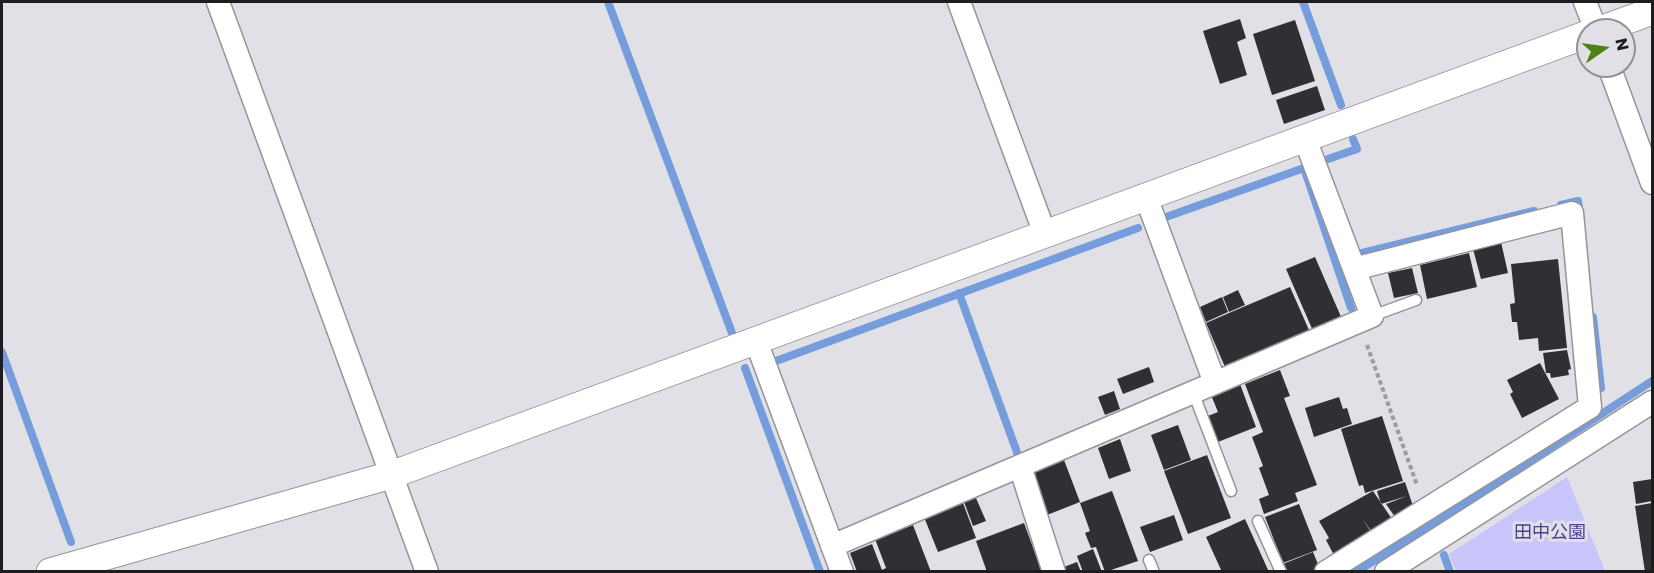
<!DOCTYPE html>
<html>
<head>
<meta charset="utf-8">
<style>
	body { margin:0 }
	#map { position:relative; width:1654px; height:573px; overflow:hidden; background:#e0e0e6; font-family:Poppins,sans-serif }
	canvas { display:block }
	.frame { position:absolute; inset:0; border:3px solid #1d1d1f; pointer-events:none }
	.north { position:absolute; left:1576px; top:18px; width:60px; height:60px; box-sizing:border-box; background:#e0e0e6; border:2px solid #929296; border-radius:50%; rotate:77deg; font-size:16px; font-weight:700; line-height:24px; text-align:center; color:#1d1d1f }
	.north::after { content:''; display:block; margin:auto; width:21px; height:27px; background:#4d8219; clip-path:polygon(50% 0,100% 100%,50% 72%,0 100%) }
</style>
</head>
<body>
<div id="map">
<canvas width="1654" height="573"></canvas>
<div class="frame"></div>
<div class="north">N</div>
</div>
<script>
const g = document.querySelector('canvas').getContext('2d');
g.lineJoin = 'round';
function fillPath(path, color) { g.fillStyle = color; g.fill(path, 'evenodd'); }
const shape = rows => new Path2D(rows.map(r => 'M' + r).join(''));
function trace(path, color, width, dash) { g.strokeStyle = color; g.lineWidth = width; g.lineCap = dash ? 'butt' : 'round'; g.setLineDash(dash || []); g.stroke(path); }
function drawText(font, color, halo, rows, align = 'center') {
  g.font = font + ' Poppins,"Noto Sans JP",sans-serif'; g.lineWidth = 6; g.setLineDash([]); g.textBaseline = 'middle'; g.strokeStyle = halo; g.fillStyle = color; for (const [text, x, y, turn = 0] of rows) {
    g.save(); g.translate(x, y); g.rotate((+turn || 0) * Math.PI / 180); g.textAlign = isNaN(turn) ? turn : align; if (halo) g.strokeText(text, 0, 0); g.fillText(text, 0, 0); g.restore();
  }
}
fillPath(shape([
	[1567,477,1605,571,1456,571,1449,554]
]), '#c8c5fb');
trace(shape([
	[608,2,732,333],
	[1303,2,1341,105],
	[1328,159,1357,149,1353,139],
	[1561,205,1578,201,1580,215],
	[1166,217,1304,168,1351,308],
	[1362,253,1534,211],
	[959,293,1018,455],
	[1593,317,1601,388],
	[2,352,71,542],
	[776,361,1138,228],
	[745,368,820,572],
	[1444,555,1450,572],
	[1356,572,1433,524,1652,381]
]), '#759cdb', 8);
fillPath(shape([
	[1240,19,1246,38,1237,42,1247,75,1220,84,1203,31],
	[1295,20,1315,81,1272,95,1253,34],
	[1317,86,1325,110,1284,124,1276,100],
	[1501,242,1508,273,1481,279,1473,249],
	[1469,253,1477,287,1427,299,1420,265],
	[1315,257,1342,319,1313,331,1286,269],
	[1558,259,1567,348,1539,351,1538,338,1519,340,1517,322,1512,322,1510,304,1515,303,1511,264],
	[1412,268,1418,293,1394,298,1388,273],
	[1290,287,1309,330,1225,367,1206,323,1229,313,1231,317,1229,313],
	[1238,290,1245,305,1229,312,1223,297],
	[1222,297,1228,312,1206,322,1200,307],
	[1567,350,1571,369,1568,370,1569,375,1551,378,1550,373,1546,373,1543,353],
	[1540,363,1559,399,1522,418,1510,394,1513,392,1507,380],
	[1149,367,1154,382,1123,394,1117,379],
	[1280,370,1290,396,1284,398,1317,485,1295,493,1298,501,1264,514,1259,499,1269,495,1259,468,1263,466,1252,437,1263,432,1245,384],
	[1240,384,1256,427,1218,442,1208,416,1218,412,1211,395],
	[1114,391,1120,409,1105,415,1098,397],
	[1339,397,1343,409,1347,408,1352,424,1314,437,1305,408],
	[1382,416,1403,481,1365,493,1363,485,1359,486,1341,429],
	[1178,425,1191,460,1164,470,1151,435],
	[1120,439,1131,471,1109,479,1098,448],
	[1207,455,1231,518,1188,534,1164,471],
	[1064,460,1080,502,1047,515,1031,473],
	[1652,479,1652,501,1636,504,1633,482],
	[1405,482,1414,509,1395,517,1386,504,1407,496,1381,504,1377,491],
	[1112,491,1138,561,1105,572,1096,547,1091,548,1085,533,1090,531,1080,503],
	[1373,491,1394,522,1373,534,1362,518,1374,537,1336,559,1326,540,1329,538,1319,521],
	[976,498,986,521,973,526,964,502],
	[963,503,976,538,938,552,924,517],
	[1652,503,1652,571,1645,572,1635,506],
	[1299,504,1317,550,1283,563,1265,517],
	[1174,515,1183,540,1150,552,1140,527],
	[1245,519,1269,572,1222,572,1206,537],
	[1024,523,1042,572,987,572,976,541],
	[913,525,931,572,878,572,886,568,875,539],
	[872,544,882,570,876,572,857,572,850,553],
	[1093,549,1102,572,1083,572,1077,556],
	[1313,552,1320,569,1315,572,1286,572,1283,564],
	[1077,562,1081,572,1056,572,1056,570]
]), '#303034');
const service = shape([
	[1372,316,1416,300],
	[1193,392,1231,491],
	[1258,521,1281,572],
	[1149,560,1154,572]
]);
const minor = shape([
	[218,2,427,572],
	[959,2,1045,234],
	[1585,2,1596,30],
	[1609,66,1652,183],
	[1146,197,1215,383],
	[756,341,842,572],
	[1020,466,1054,572],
	[832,546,1372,316,1305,139],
	[1326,572,1590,407,1572,213,1354,269],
	[1386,572,1652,402]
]);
const tertiary = shape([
	[1600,30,1652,11],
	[50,572,391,475,1588,34]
]);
trace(service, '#94949a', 13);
trace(minor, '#94949a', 25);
trace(tertiary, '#94949a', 29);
trace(shape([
	[1367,345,1417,485]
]), '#9b9ba0', 4, [4.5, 3]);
trace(service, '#fff', 10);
trace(minor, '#fff', 22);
trace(tertiary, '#fff', 27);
drawText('18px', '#4c3e91', '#e0e0e6', [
	["田中公園",1550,533]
]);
</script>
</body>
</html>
